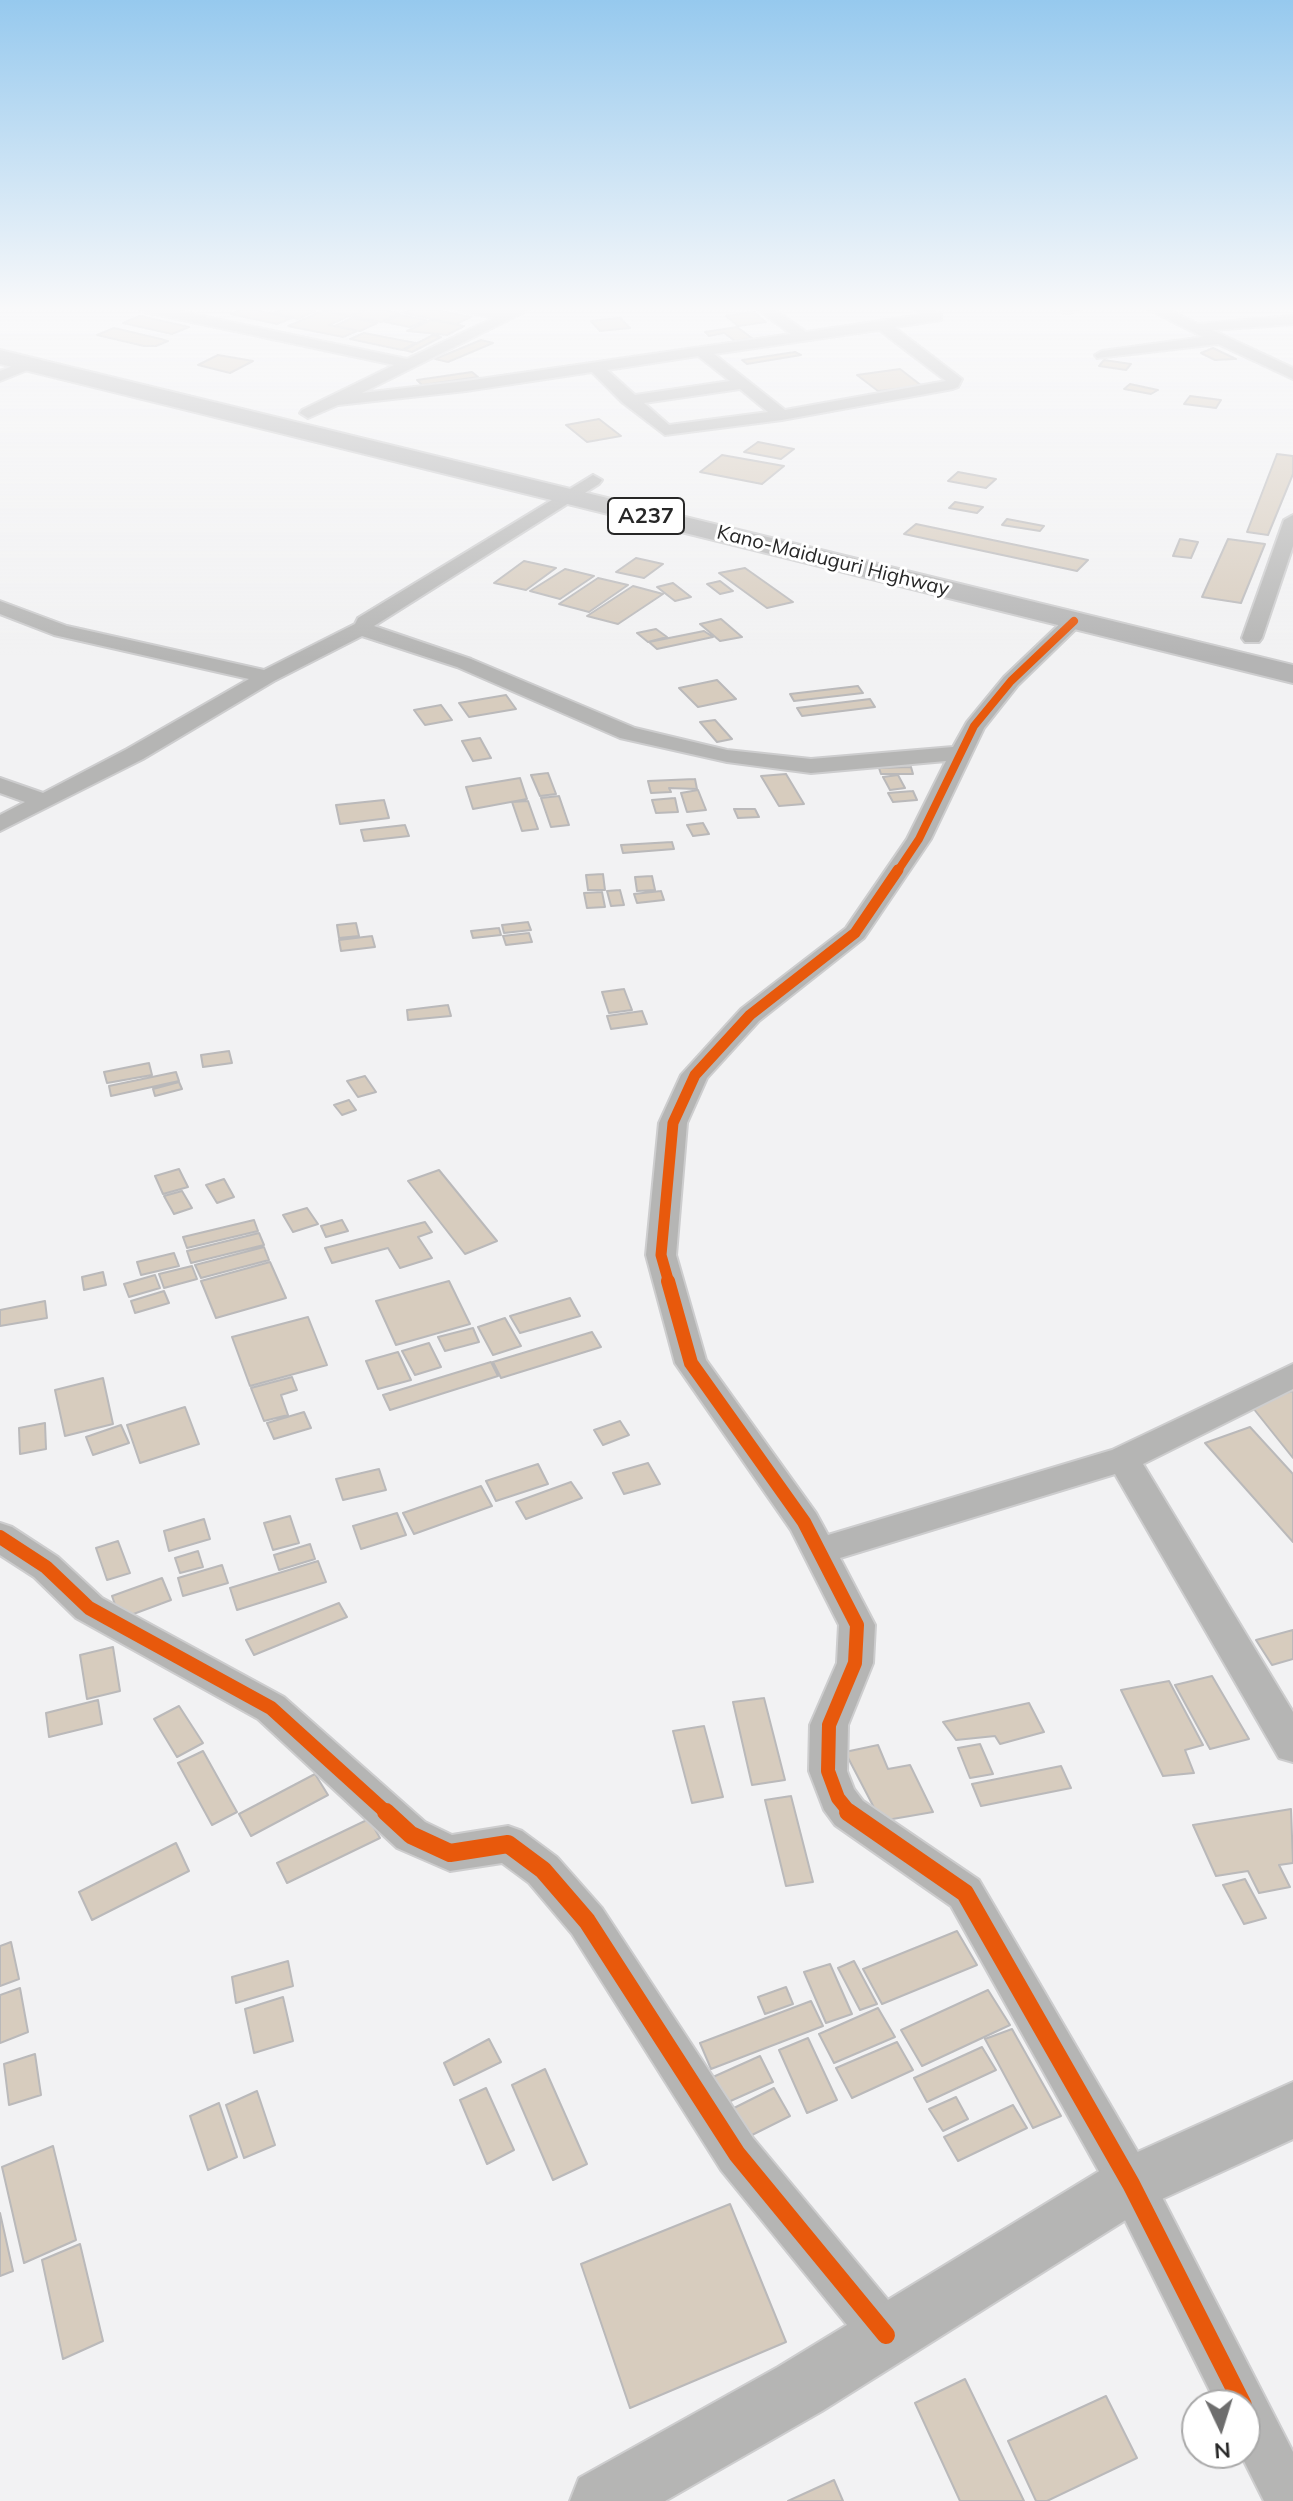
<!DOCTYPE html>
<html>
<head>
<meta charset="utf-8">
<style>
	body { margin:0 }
	#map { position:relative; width:1293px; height:2501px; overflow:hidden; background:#f2f2f3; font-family:Mulish,sans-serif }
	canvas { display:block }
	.north { position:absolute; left:1181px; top:2389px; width:80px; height:80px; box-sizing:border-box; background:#fff; border:2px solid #a9a9a9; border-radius:50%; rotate:176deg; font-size:22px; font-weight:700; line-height:32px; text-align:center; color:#272727 }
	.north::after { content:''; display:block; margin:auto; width:28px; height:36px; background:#6e6e6e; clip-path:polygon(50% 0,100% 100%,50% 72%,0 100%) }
</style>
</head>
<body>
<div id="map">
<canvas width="1293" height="2501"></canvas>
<div class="north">N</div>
</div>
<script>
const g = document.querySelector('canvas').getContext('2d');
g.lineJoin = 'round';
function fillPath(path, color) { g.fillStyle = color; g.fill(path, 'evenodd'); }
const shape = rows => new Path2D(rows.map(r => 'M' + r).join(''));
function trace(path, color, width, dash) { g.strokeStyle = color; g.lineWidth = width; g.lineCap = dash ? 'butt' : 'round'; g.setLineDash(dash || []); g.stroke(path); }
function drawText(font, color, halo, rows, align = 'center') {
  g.font = font + ' Mulish,sans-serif'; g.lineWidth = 6; g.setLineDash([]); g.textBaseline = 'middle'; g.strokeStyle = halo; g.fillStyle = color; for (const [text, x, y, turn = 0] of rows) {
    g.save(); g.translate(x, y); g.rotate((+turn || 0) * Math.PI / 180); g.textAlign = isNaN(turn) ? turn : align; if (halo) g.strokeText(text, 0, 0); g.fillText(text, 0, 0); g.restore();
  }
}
const building = shape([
	[245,308,292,318,277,324,231,314,245,308],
	[287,308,298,308,315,311,298,319,273,313,287,308],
	[330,308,368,308,350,316,324,310,330,308],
	[370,308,399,313,381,322,352,316,370,308],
	[417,308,425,308,471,317,456,324,404,313,417,308],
	[323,311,349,316,329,325,357,331,343,337,288,326,323,311],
	[754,312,766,322,738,326,726,316,754,312],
	[400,315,426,320,410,327,385,322,400,315],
	[140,316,189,327,172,334,123,323,140,316],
	[352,318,377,323,360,331,335,326,352,318],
	[620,318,630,328,600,331,591,321,620,318],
	[431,320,464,326,447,335,407,331,431,320],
	[737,327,752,338,735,341,724,333,709,336,705,332,737,327],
	[114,328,161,339,168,341,156,346,144,346,97,335,114,328],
	[364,333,416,343,402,350,350,339,364,333],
	[433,335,441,337,412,352,404,350,433,335],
	[481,340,493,343,448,362,435,359,481,340],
	[1213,348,1236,359,1215,360,1201,353,1213,348],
	[795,352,801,355,747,364,742,360,795,352],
	[218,355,253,361,230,373,198,365,218,355],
	[1104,360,1131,364,1126,370,1099,366,1104,360],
	[900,369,922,386,878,391,857,375,900,369],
	[472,372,478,377,422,385,417,380,472,372],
	[1130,384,1158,390,1151,394,1124,389,1130,384],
	[1190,396,1221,400,1216,408,1184,404,1190,396],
	[599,419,621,436,587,442,566,425,599,419],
	[758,442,794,449,781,459,744,452,758,442],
	[1277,454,1293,456,1293,474,1268,535,1247,532,1277,454],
	[722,455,784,466,762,484,700,472,722,455],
	[958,472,996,479,986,488,948,481,958,472],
	[955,502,983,507,977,513,949,508,955,502],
	[1007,519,1044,526,1040,531,1002,525,1007,519],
	[916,524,1088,560,1077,571,904,534,916,524],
	[1180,539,1198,542,1191,558,1173,556,1180,539],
	[1228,539,1265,544,1241,603,1202,597,1228,539],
	[636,558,663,564,644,578,616,572,636,558],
	[524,561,556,568,526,590,494,583,524,561],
	[745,568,793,602,767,608,719,573,745,568],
	[565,569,594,576,560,599,530,591,565,569],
	[598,578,628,585,589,612,559,604,598,578],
	[720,581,733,591,720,594,707,584,720,581],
	[673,583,691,597,675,601,657,587,673,583],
	[633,586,663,594,618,624,587,616,633,586],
	[721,619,742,637,720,641,700,624,721,619],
	[656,629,667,637,648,642,637,633,656,629],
	[704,631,713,637,657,649,649,642,704,631],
	[717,680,736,699,698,707,679,688,717,680],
	[858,686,863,693,794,701,790,694,858,686],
	[506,695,516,709,469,717,459,703,506,695],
	[870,699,875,707,802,716,797,708,870,699],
	[441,705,452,720,425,725,414,710,441,705],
	[715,720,732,739,717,742,700,722,715,720],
	[480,738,491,758,473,761,462,741,480,738],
	[911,767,913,774,881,774,879,768,911,767],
	[548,773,556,794,540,796,531,775,548,773],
	[786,774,804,804,779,806,761,776,786,774],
	[898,775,905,788,890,790,883,777,898,775],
	[520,778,527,799,473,809,466,787,520,778],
	[695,779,697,789,669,788,671,792,651,793,648,781,695,779],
	[698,790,706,810,687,812,681,793,698,790],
	[913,791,917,800,893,802,888,793,913,791],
	[559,796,569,825,551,827,541,798,559,796],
	[675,798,678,812,656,813,652,800,675,798],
	[384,800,389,818,340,824,336,805,384,800],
	[528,801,538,829,522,831,512,802,528,801],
	[734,809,755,809,759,817,738,818,734,809],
	[703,823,709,834,693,836,687,825,703,823],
	[405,825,409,836,364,841,361,830,405,825],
	[672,842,674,849,623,853,621,845,672,842],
	[603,874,605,890,588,890,586,875,603,874],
	[652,876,655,890,637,891,635,877,652,876],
	[620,890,624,905,611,906,607,891,620,890],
	[661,891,664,900,637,903,634,894,661,891],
	[602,892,605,907,587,908,584,893,602,892],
	[528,922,531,930,504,933,502,925,528,922],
	[356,923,359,936,339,938,337,925,356,923],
	[499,928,501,935,473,938,471,931,499,928],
	[529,933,532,942,506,945,503,936,529,933],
	[372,936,375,947,341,951,339,940,372,936],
	[624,989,632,1010,609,1013,602,992,624,989],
	[448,1005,451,1016,408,1020,407,1010,448,1005],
	[642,1011,647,1024,611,1029,607,1016,642,1011],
	[229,1051,232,1063,203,1067,201,1055,229,1051],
	[149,1063,152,1075,107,1083,104,1072,149,1063],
	[176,1072,179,1081,111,1096,109,1086,176,1072],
	[365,1076,376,1092,358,1097,347,1081,365,1076],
	[179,1082,182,1089,155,1096,153,1089,179,1082],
	[349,1100,356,1110,342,1115,334,1105,349,1100],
	[179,1169,188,1187,163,1194,155,1176,179,1169],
	[439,1170,497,1241,465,1254,408,1181,439,1170],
	[224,1179,234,1197,217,1203,206,1185,224,1179],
	[182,1191,192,1208,174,1214,164,1196,182,1191],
	[307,1208,318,1224,293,1232,283,1215,307,1208],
	[254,1220,258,1231,187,1248,183,1237,254,1220],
	[342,1220,348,1231,326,1237,321,1226,342,1220],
	[425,1222,432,1232,418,1237,432,1258,400,1268,388,1248,332,1263,325,1248,425,1222],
	[259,1233,264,1245,191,1263,187,1251,259,1233],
	[264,1247,269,1260,201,1278,195,1265,264,1247],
	[174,1253,179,1266,141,1275,137,1262,174,1253],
	[270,1262,286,1298,216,1318,201,1281,270,1262],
	[192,1266,197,1279,164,1288,159,1274,192,1266],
	[103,1272,106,1285,84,1290,82,1277,103,1272],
	[155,1275,160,1288,129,1297,124,1284,155,1275],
	[449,1281,470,1324,396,1345,376,1301,449,1281],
	[164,1291,169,1303,135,1313,131,1301,164,1291],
	[570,1298,580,1316,520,1333,510,1316,570,1298],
	[45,1301,47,1318,0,1326,0,1310,45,1301],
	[308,1317,327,1365,250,1386,232,1337,308,1317],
	[505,1318,521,1346,493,1355,478,1327,505,1318],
	[473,1328,479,1342,445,1351,438,1337,473,1328],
	[592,1332,601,1347,501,1378,493,1362,592,1332],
	[429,1343,441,1367,415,1375,402,1351,429,1343],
	[398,1352,411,1380,378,1389,366,1361,398,1352],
	[491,1362,498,1376,390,1410,383,1395,491,1362],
	[292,1377,297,1390,281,1395,288,1415,264,1421,251,1388,292,1377],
	[103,1378,113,1424,65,1436,55,1390,103,1378],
	[1293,1391,1293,1458,1249,1403,1293,1391],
	[185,1407,199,1444,140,1463,127,1425,185,1407],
	[304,1412,311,1428,274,1439,267,1423,304,1412],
	[620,1421,629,1435,603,1445,594,1430,620,1421],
	[45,1423,46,1449,20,1454,19,1428,45,1423],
	[121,1425,129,1443,93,1455,86,1437,121,1425],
	[1250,1427,1293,1474,1293,1542,1205,1443,1250,1427],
	[648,1463,660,1484,624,1494,613,1473,648,1463],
	[538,1464,548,1484,496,1501,486,1481,538,1464],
	[379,1469,386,1490,343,1500,336,1479,379,1469],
	[571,1482,582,1498,526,1519,516,1502,571,1482],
	[481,1486,492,1506,414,1534,403,1513,481,1486],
	[397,1513,406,1535,361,1549,353,1526,397,1513],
	[290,1516,299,1543,273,1550,264,1523,290,1516],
	[204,1519,210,1539,169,1551,164,1531,204,1519],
	[118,1541,130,1573,107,1580,96,1548,118,1541],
	[310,1544,315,1559,279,1570,274,1555,310,1544],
	[198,1551,203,1567,180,1573,175,1558,198,1551],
	[318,1561,326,1582,237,1610,230,1588,318,1561],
	[222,1565,228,1583,183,1596,178,1578,222,1565],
	[162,1578,171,1600,120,1619,112,1596,162,1578],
	[339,1603,347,1617,254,1655,246,1640,339,1603],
	[1293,1630,1293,1659,1272,1665,1256,1640,1293,1630],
	[113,1647,120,1691,87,1699,80,1655,113,1647],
	[1212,1676,1249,1739,1210,1749,1175,1685,1212,1676],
	[1169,1681,1203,1745,1185,1750,1194,1773,1163,1776,1121,1690,1169,1681],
	[764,1698,785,1780,752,1785,733,1702,764,1698],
	[98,1700,102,1724,49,1737,46,1713,98,1700],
	[1029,1703,1044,1732,1000,1744,995,1736,956,1740,943,1722,1029,1703],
	[179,1706,203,1743,177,1757,154,1719,179,1706],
	[704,1726,723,1797,692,1803,673,1731,704,1726],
	[980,1744,993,1774,970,1778,958,1748,980,1744],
	[878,1745,888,1769,910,1765,933,1812,881,1821,845,1752,878,1745],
	[203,1751,237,1812,212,1825,178,1763,203,1751],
	[1061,1766,1071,1788,981,1806,972,1784,1061,1766],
	[315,1774,328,1795,251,1836,239,1814,315,1774],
	[791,1796,813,1882,786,1886,765,1800,791,1796],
	[1291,1809,1293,1863,1279,1865,1290,1887,1259,1893,1248,1871,1216,1876,1193,1825,1291,1809],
	[369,1819,380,1838,287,1883,277,1863,369,1819],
	[176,1843,189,1871,92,1920,79,1892,176,1843],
	[1245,1879,1266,1918,1244,1924,1223,1885,1245,1879],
	[957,1931,977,1965,882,2004,863,1969,957,1931],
	[11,1942,19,1979,0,1986,0,1946,11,1942],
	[288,1961,293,1986,236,2003,232,1977,288,1961],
	[854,1961,877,2004,860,2010,838,1968,854,1961],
	[830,1964,852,2014,826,2023,804,1972,830,1964],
	[786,1987,793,2004,765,2014,758,1997,786,1987],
	[20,1988,28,2032,0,2043,0,1995,20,1988],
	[988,1990,1010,2025,922,2066,901,2030,988,1990],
	[283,1997,293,2041,254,2053,245,2009,283,1997],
	[811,2001,823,2026,711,2069,700,2043,811,2001],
	[878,2008,895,2037,834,2063,819,2034,878,2008],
	[1012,2029,1061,2116,1033,2128,985,2039,1012,2029],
	[808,2038,837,2100,807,2113,779,2050,808,2038],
	[489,2039,501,2062,454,2085,444,2063,489,2039],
	[897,2042,913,2070,852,2098,836,2068,897,2042],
	[982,2047,996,2070,927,2102,914,2078,982,2047],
	[35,2054,41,2095,9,2105,4,2064,35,2054],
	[760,2056,773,2082,726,2103,713,2077,760,2056],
	[545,2069,587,2164,553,2180,512,2085,545,2069],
	[486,2088,514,2150,487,2164,460,2100,486,2088],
	[774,2088,790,2116,748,2137,732,2109,774,2088],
	[257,2091,275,2145,244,2158,226,2105,257,2091],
	[956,2097,968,2119,943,2131,929,2109,956,2097],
	[219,2103,237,2157,208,2170,190,2116,219,2103],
	[1013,2105,1027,2128,958,2161,944,2137,1013,2105],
	[53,2146,76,2240,24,2263,2,2167,53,2146],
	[730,2204,786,2342,630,2408,581,2264,730,2204],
	[0,2213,13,2271,0,2276,0,2213],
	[80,2244,103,2341,63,2359,42,2260,80,2244],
	[965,2379,1024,2501,960,2501,915,2403,965,2379],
	[1106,2396,1137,2458,1047,2501,1036,2501,1008,2441,1106,2396],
	[834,2480,843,2501,788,2501,834,2480]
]);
fillPath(building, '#d7ccbe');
trace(building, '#bab9ba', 2);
const minor = shape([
	[138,308,163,308,407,359,494,318,460,311,458,308,507,311,515,308,532,308,362,393,466,381,791,334,756,308,772,308,806,332,921,315,911,308,928,308,941,314,941,320,894,327,962,379,958,387,953,389,782,420,665,435,623,403,592,372,466,391,338,405,308,418,300,413,302,410,394,365,145,312,138,308],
	[879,330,946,381,785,410,714,354,879,330],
	[698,356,730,381,635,395,607,370,698,356],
	[740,389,768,412,669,425,644,403,740,389],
	[1061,308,1084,308,1067,313,1062,312,1061,308],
	[1146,308,1164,308,1198,324,1293,316,1293,324,1212,330,1293,368,1293,379,1218,344,1097,358,1095,355,1102,351,1203,337,1146,308],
	[30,359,35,361,35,367,0,381,0,371,30,359],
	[593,475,602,480,599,484,374,626,471,659,635,728,727,750,811,759,953,747,967,722,1004,677,1067,617,1074,615,1084,621,1018,685,984,728,931,839,864,938,759,1021,707,1078,687,1123,676,1255,706,1360,816,1513,828,1535,1112,1450,1293,1364,1293,1389,1143,1464,1293,1712,1293,1762,1279,1758,1115,1474,840,1558,875,1625,873,1663,848,1725,847,1771,854,1789,863,1801,979,1880,1147,2168,1293,2452,1293,2501,1264,2501,1240,2453,1245,2453,1245,2405,1217,2405,1115,2200,951,1906,835,1825,824,1810,809,1771,810,1725,837,1663,839,1625,791,1530,675,1363,646,1255,659,1123,681,1075,741,1009,846,928,907,839,946,761,811,773,727,762,620,738,457,667,362,636,274,681,143,759,0,831,0,815,25,802,0,793,0,778,43,793,127,749,249,679,54,635,0,614,0,601,67,626,264,670,355,624,358,618,593,475],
	[1293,515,1293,546,1262,638,1259,642,1245,642,1242,638,1284,520,1293,515],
	[0,1523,12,1527,58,1557,102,1598,284,1697,425,1822,452,1835,508,1826,522,1831,557,1857,602,1908,753,2138,903,2318,910,2335,903,2352,886,2359,869,2352,721,2170,572,1934,529,1883,502,1863,450,1871,397,1848,258,1719,76,1618,34,1577,0,1555,0,1523]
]);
const tertiary = shape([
	[1293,2082,1293,2139,1151,2204,822,2411,665,2501,570,2501,579,2478,778,2367,1111,2164,1293,2082]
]);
const trunk = shape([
	[0,350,1293,665,1293,683,0,364,0,350]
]);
trace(minor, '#cdcdce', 4);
trace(tertiary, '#cdcdce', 4);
trace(trunk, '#cdcdce', 4);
fillPath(minor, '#b5b5b4');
fillPath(tertiary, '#b5b5b4');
fillPath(trunk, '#b4b4b4');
trace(shape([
	[897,872,919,839,974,726,1011,681,1074,621]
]), '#e8590c', 8);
trace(shape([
	[669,1283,661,1255,673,1123,695,1075,750,1015,855,933,898,870]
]), '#e8590c', 11);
trace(shape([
	[668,1281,691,1363,804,1522,857,1625,855,1663,829,1725,828,1771,838,1798,851,1814],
	[0,1537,46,1567,89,1608,271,1708,388,1814]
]), '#e8590c', 14);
trace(shape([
	[386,1812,411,1835,450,1853,508,1844,543,1870,587,1921,737,2154,886,2335],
	[848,1812,965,1893,1131,2184,1243,2405]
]), '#e8590c', 18);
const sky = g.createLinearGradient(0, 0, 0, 658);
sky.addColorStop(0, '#96c9ee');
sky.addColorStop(0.47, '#f9f9fa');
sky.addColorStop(1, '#f9f9fa00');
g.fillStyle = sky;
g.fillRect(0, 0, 1293, 658);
drawText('20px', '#272727', '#fff', [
	["Kano-Maiduguri Highway",833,561,14]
]);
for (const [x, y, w] of [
	[646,516,76]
]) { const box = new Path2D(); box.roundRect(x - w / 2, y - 18, w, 36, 6); g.fillStyle = '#fff'; g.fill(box); trace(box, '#272727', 2); }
drawText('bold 22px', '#272727', null, [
	["A237",646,516]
]);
</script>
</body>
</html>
